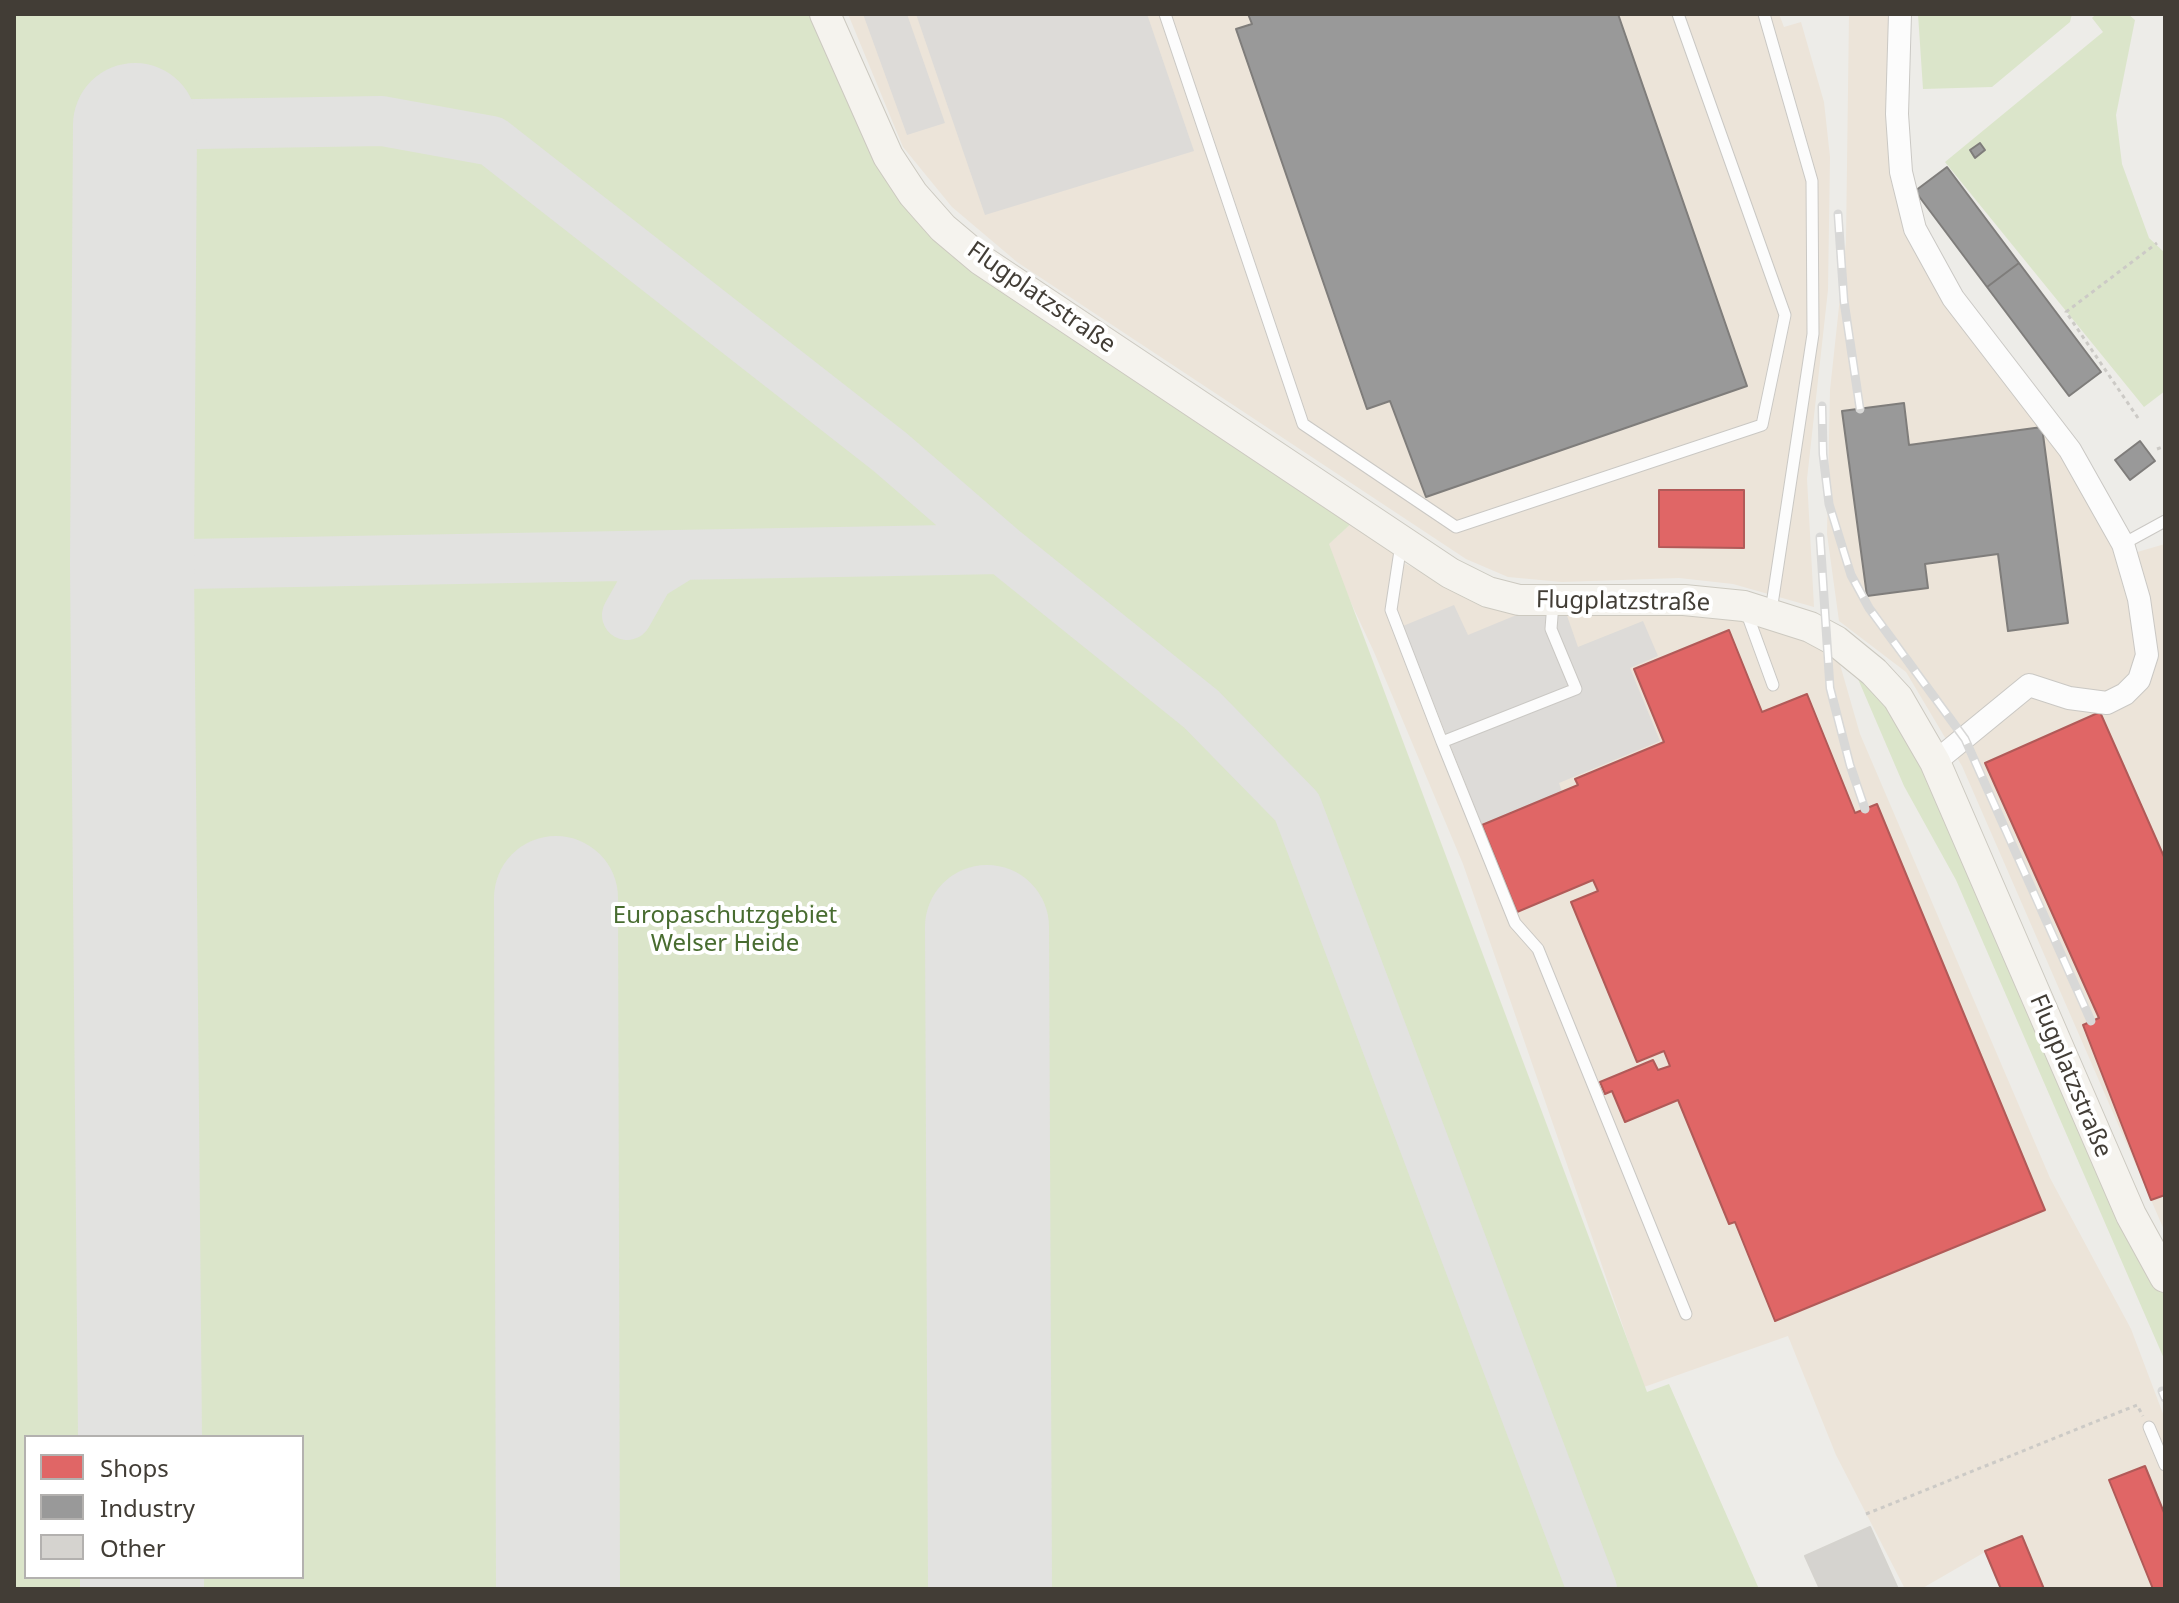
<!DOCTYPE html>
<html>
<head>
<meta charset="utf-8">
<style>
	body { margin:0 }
	#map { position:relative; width:2179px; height:1603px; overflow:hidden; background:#edece8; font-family:"Noto Sans",sans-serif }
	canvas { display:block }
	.frame { position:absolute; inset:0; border:16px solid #423d36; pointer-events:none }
	.legend { position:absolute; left:24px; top:1435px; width:280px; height:144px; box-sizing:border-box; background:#fff; border:2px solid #b3b1af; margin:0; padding:10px 14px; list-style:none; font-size:24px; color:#423d36 }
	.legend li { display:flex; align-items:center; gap:16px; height:40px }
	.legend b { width:40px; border:2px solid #b3b1af }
</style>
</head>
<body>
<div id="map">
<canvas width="2179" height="1603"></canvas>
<div class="frame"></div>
<ul class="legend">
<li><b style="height:22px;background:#e06666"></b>Shops</li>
<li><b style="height:22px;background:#999"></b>Industry</li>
<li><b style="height:22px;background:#d5d3cf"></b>Other</li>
</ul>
</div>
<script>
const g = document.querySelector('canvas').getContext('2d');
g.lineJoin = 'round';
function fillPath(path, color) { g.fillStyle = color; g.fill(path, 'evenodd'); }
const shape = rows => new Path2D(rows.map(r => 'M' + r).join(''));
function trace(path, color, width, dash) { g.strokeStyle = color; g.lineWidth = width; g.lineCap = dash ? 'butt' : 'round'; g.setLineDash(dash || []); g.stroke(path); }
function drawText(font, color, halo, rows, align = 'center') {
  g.font = font + ' "Noto Sans",sans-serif'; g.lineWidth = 8; g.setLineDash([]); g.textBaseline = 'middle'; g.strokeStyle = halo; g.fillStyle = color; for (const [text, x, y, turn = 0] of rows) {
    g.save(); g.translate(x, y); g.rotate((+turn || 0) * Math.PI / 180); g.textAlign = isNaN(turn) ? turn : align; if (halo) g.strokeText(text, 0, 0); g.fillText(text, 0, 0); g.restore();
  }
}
fillPath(shape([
	[848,14,1779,14,1784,27,1801,22,1824,102,1830,157,1828,290,1807,479,1814,607,1733,584,1679,578,1562,582,1508,577,1466,559,1017,262,952,207,903,147],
	[1849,14,1906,14,1907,230,2078,473,2120,557,2165,544,2165,1232,1962,766,1906,672,1839,621,1827,534,1830,390,1846,242],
	[1355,520,1402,562,1483,603,1680,610,1773,622,1839,661,1860,734,2050,1178,2131,1329,2165,1419,2165,1589,2001,1589,1985,1552,1921,1589,1905,1589,1836,1455,1788,1336,1644,1387,1463,864,1374,652,1325,547]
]), '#ece4d9');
fillPath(shape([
	[14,14,812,14,884,175,1355,520,1329,544,1647,1392,1669,1384,1759,1589,14,1589],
	[26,1437,302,1437,302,1577,26,1577],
	[1918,14,2072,14,2070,22,1992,87,1923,89],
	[2096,14,2128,14,2135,20,2116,115,2122,164,2149,238,2165,253,2165,391,2144,407,1945,162,2103,32,2092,18],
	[1855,672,1885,703,1914,741,2154,1282,2165,1296,2165,1361,1956,880,1904,786]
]), '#dbe5ca');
fillPath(shape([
	[863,14,907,14,945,123,907,135],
	[916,14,1147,14,1194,151,985,215],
	[1454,605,1468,635,1514,616,1565,610,1578,647,1643,621,1658,656,1630,668,1660,741,1559,783,1562,792,1482,825,1403,626]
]), '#dddbd8');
const shops = shape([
	[1659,490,1744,490,1744,548,1659,547,1659,490],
	[1729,630,1762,712,1807,694,1855,813,1877,804,2045,1210,1775,1321,1735,1222,1729,1224,1678,1100,1625,1122,1612,1091,1605,1094,1600,1082,1653,1060,1658,1070,1670,1066,1664,1051,1637,1062,1571,902,1598,891,1593,880,1517,912,1482,825,1578,785,1575,779,1664,742,1634,669,1729,630],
	[2100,712,2165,859,2165,1195,2151,1200,2083,1025,2099,1018,1985,763,2100,712],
	[2145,1466,2165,1515,2165,1589,2153,1589,2109,1480,2145,1466],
	[2022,1536,2044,1589,2001,1589,1985,1551,2022,1536]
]);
fillPath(shops, '#e06666');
trace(shops, '#b15a58', 2);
const industry = shape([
	[1248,14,1618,14,1747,386,1426,497,1390,401,1367,409,1236,29,1252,24,1248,14],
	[1980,143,1985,150,1975,158,1970,150,1980,143],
	[1947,167,2019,263,1987,287,1915,191,1947,167],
	[2019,263,2101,372,2069,396,1987,287,2019,263],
	[1904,403,1909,445,2042,427,2068,623,2008,631,1998,554,1925,564,1928,588,1867,596,1842,411,1904,403],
	[2140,441,2155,461,2130,480,2115,460,2140,441]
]);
fillPath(industry, '#999');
trace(industry, '#7f7d7b', 2);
trace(shape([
	[135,125,382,121,492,141,890,452,1002,549],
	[132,565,1002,549,1201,709,1297,807,1592,1589],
	[627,615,649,576,678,558]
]), '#e2e2e0', 50);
trace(shape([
	[135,125,132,565,140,1437],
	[556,898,558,1589],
	[987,927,990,1589],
	[142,1577,142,1589]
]), '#e2e2e0', 124);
const building = shape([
	[1870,1527,1898,1589,1820,1589,1805,1556,1870,1527]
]);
fillPath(building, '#d5d3cf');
trace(building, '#d5d3ce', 2);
const lane = shape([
	[1165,14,1303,424,1456,527,1762,425,1785,315,1678,14],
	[1764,14,1812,181,1813,334,1771,611],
	[1401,544,1391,610,1442,742,1576,689,1551,629,1553,603],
	[2123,544,2165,521],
	[1746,611,1773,685],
	[1442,742,1515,923,1538,949,1686,1314],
	[2149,1427,2165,1465]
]);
const street = shape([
	[1900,14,1897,114,1901,172,1915,229,1953,298,2070,450,2123,544,2139,599,2147,655,2139,680,2125,694,2107,703,2069,698,2029,685,1935,762]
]);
const secondary = shape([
	[825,14,888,156,913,194,943,228,981,260,1450,573,1488,592,1519,600,1684,600,1744,606,1810,627,1836,641,1874,672,1898,698,1935,762,2131,1215,2165,1277]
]);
trace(lane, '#cac8c4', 13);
trace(street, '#cac8c4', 24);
trace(secondary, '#ccc9c0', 32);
trace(shape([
	[2138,418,2066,312,2157,243],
	[2157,449,2165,446],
	[1866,1514,2137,1405,2143,1416]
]), '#cccac6', 3, [4, 4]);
trace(lane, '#fcfcfc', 11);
trace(street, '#fcfcfc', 22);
trace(secondary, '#f5f3ee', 30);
const rail = shape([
	[1838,214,1844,301,1860,409],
	[1822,406,1823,454,1829,504,1851,575,1869,608,1965,739,2091,1021],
	[1820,537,1830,688,1850,765,1865,809],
	[2162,1391,2165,1398]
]);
trace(rail, '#d8d8d7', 9);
trace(rail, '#fff', 6, [18]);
drawText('24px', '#423d36', '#fff', [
	["Flugplatzstraße",1041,298,35],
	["Flugplatzstraße",1623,602,1],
	["Flugplatzstraße",2070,1076,67]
]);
drawText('24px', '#486c30', '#fff', [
	["Europaschutzgebiet",725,916],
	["Welser Heide",725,944]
]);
</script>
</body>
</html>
